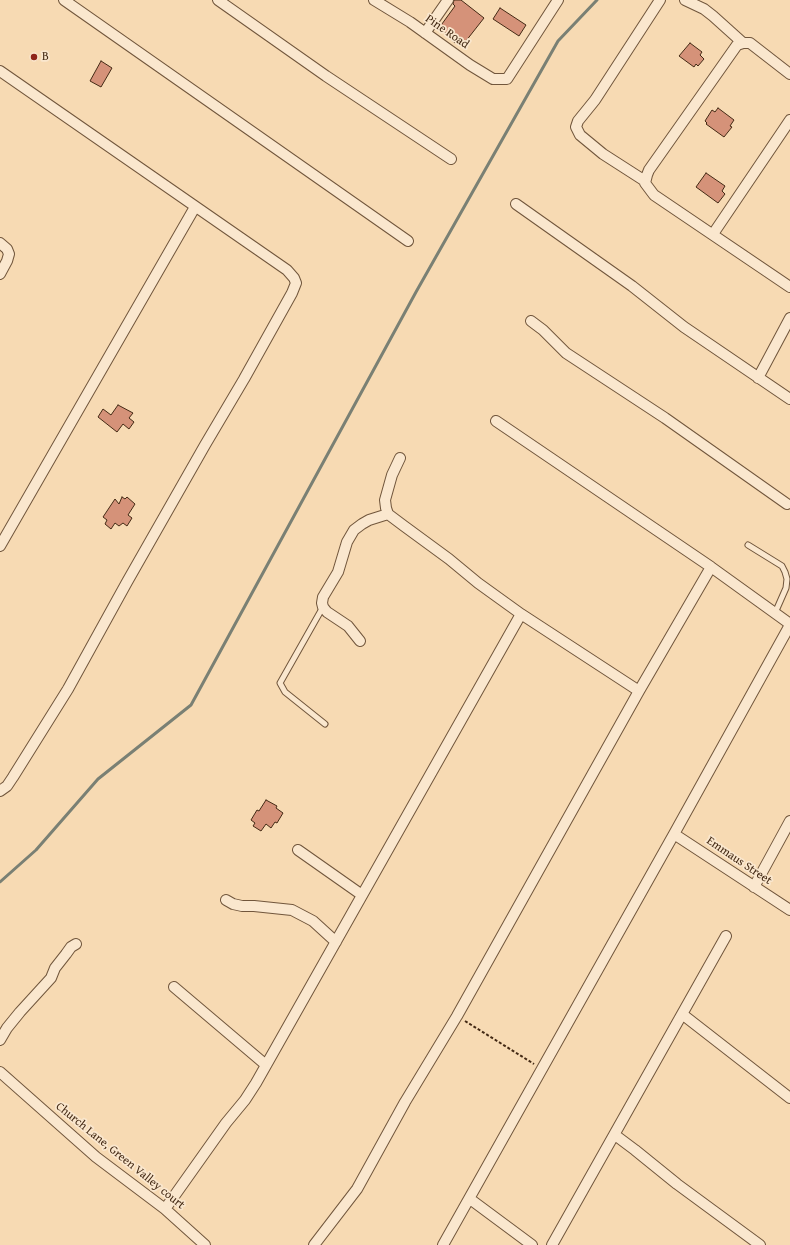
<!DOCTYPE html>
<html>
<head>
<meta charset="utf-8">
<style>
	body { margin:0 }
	canvas { display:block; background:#f7dab3 }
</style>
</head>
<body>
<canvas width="790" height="1245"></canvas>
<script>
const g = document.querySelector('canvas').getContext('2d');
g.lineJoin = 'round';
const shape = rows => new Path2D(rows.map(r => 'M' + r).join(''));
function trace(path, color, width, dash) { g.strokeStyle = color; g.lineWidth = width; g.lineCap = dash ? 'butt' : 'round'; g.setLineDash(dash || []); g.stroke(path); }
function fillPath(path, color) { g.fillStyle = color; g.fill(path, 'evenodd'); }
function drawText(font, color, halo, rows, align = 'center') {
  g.font = font + ' "Gentium Book Plus",serif'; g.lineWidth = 3.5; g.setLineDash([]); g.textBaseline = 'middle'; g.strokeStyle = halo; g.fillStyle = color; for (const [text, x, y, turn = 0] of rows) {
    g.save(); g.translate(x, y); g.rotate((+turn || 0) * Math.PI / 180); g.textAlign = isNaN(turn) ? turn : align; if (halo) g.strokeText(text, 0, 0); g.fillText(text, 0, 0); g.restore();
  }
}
trace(shape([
	[0,882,36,850,98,779,191,705,416,292,558,41,597,0]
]), '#7a8074', 3);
const building = shape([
	[454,0,461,0,484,18,462,46,456,42,455,43,446,35,447,34,439,28,455,6,453,4,454,0],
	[500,8,526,25,519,36,493,19,500,8],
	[690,43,702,52,700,55,704,59,698,66,696,64,694,67,679,56,690,43],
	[101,61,112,68,101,87,90,81,101,61],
	[718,108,734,120,730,126,732,127,724,137,706,124,707,123,705,121,712,110,715,112,718,108],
	[706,173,725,186,722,191,725,194,718,203,696,187,706,173],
	[118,405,133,413,129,418,134,422,129,429,123,424,117,432,98,417,103,409,111,415,118,405],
	[122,497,125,499,127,497,135,504,128,515,132,518,127,526,123,523,119,526,115,523,111,529,105,524,107,520,103,517,115,499,119,504,122,497],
	[266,800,277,806,276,808,283,813,277,823,275,822,271,828,266,824,261,831,253,826,255,823,251,820,257,810,259,811,266,800]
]);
fillPath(building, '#d59279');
trace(building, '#442a15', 1);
const service = shape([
	[748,545,782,566,785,572,787,579,786,588,775,613],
	[323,607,280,683,285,692,325,724]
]);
const minor = shape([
	[64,0,408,241],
	[218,0,326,76,451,159],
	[374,0,410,22,470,65,493,79,507,79,558,0],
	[685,0,704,9,713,16,743,43],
	[425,33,448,0],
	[0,71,287,270,294,278,296,283,292,293,244,379,205,445,127,582,68,689,13,777,7,786,0,791],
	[790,74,750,43,743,43,737,45,649,170,647,175,645,183,654,195,790,287],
	[645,181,603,154,580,135,576,127,578,121,595,100,660,0],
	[516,204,632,286,684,327,790,399],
	[713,234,790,120],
	[0,243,7,249,9,254,7,261,0,274],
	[531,321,543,330,566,353,665,418,787,504],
	[758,378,790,318],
	[496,421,711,567],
	[400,458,392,475,385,500,386,508,388,514,404,526,449,559,478,583,521,614],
	[0,546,195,207],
	[360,641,348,626,327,612,323,607,322,603,323,597,338,572,347,542,354,530,362,524,369,520,388,514],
	[674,834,790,910],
	[298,850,362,895],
	[754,887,790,821],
	[226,900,233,904,242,906,254,906,292,910,313,921,336,942],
	[174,987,266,1065],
	[682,1014,790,1098],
	[0,1040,7,1028,20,1012,51,978,55,968,66,954,71,947,76,944],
	[0,1072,96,1157,165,1209,205,1245],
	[615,1135,635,1150,677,1184,760,1245],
	[470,1199,532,1245],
	[165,1209,226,1123,245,1100,256,1083,521,614,639,691],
	[314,1245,357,1189,405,1102,457,1016,639,691,711,567,790,624],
	[443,1245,674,834,790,625],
	[552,1245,726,936]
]);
trace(service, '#71563c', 7);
trace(minor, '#71563c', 12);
trace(shape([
	[465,1021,534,1064]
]), '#442a15', 2, [3, 2]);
trace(service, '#fae7ce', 5);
trace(minor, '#fae7ce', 10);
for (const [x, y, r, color] of [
	[34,57,4,"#8f2418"]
]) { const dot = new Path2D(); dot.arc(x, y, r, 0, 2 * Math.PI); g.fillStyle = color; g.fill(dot); trace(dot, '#fae7ce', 1.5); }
drawText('12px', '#442a15', '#fae7ce', [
	["Pine Road",447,32,35],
	["Emmaus Street",739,861,34],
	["Church Lane, Green Valley court",120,1156,39]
]);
drawText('12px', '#442a15', '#fae7ce', [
	["B",42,57]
], 'left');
</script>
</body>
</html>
